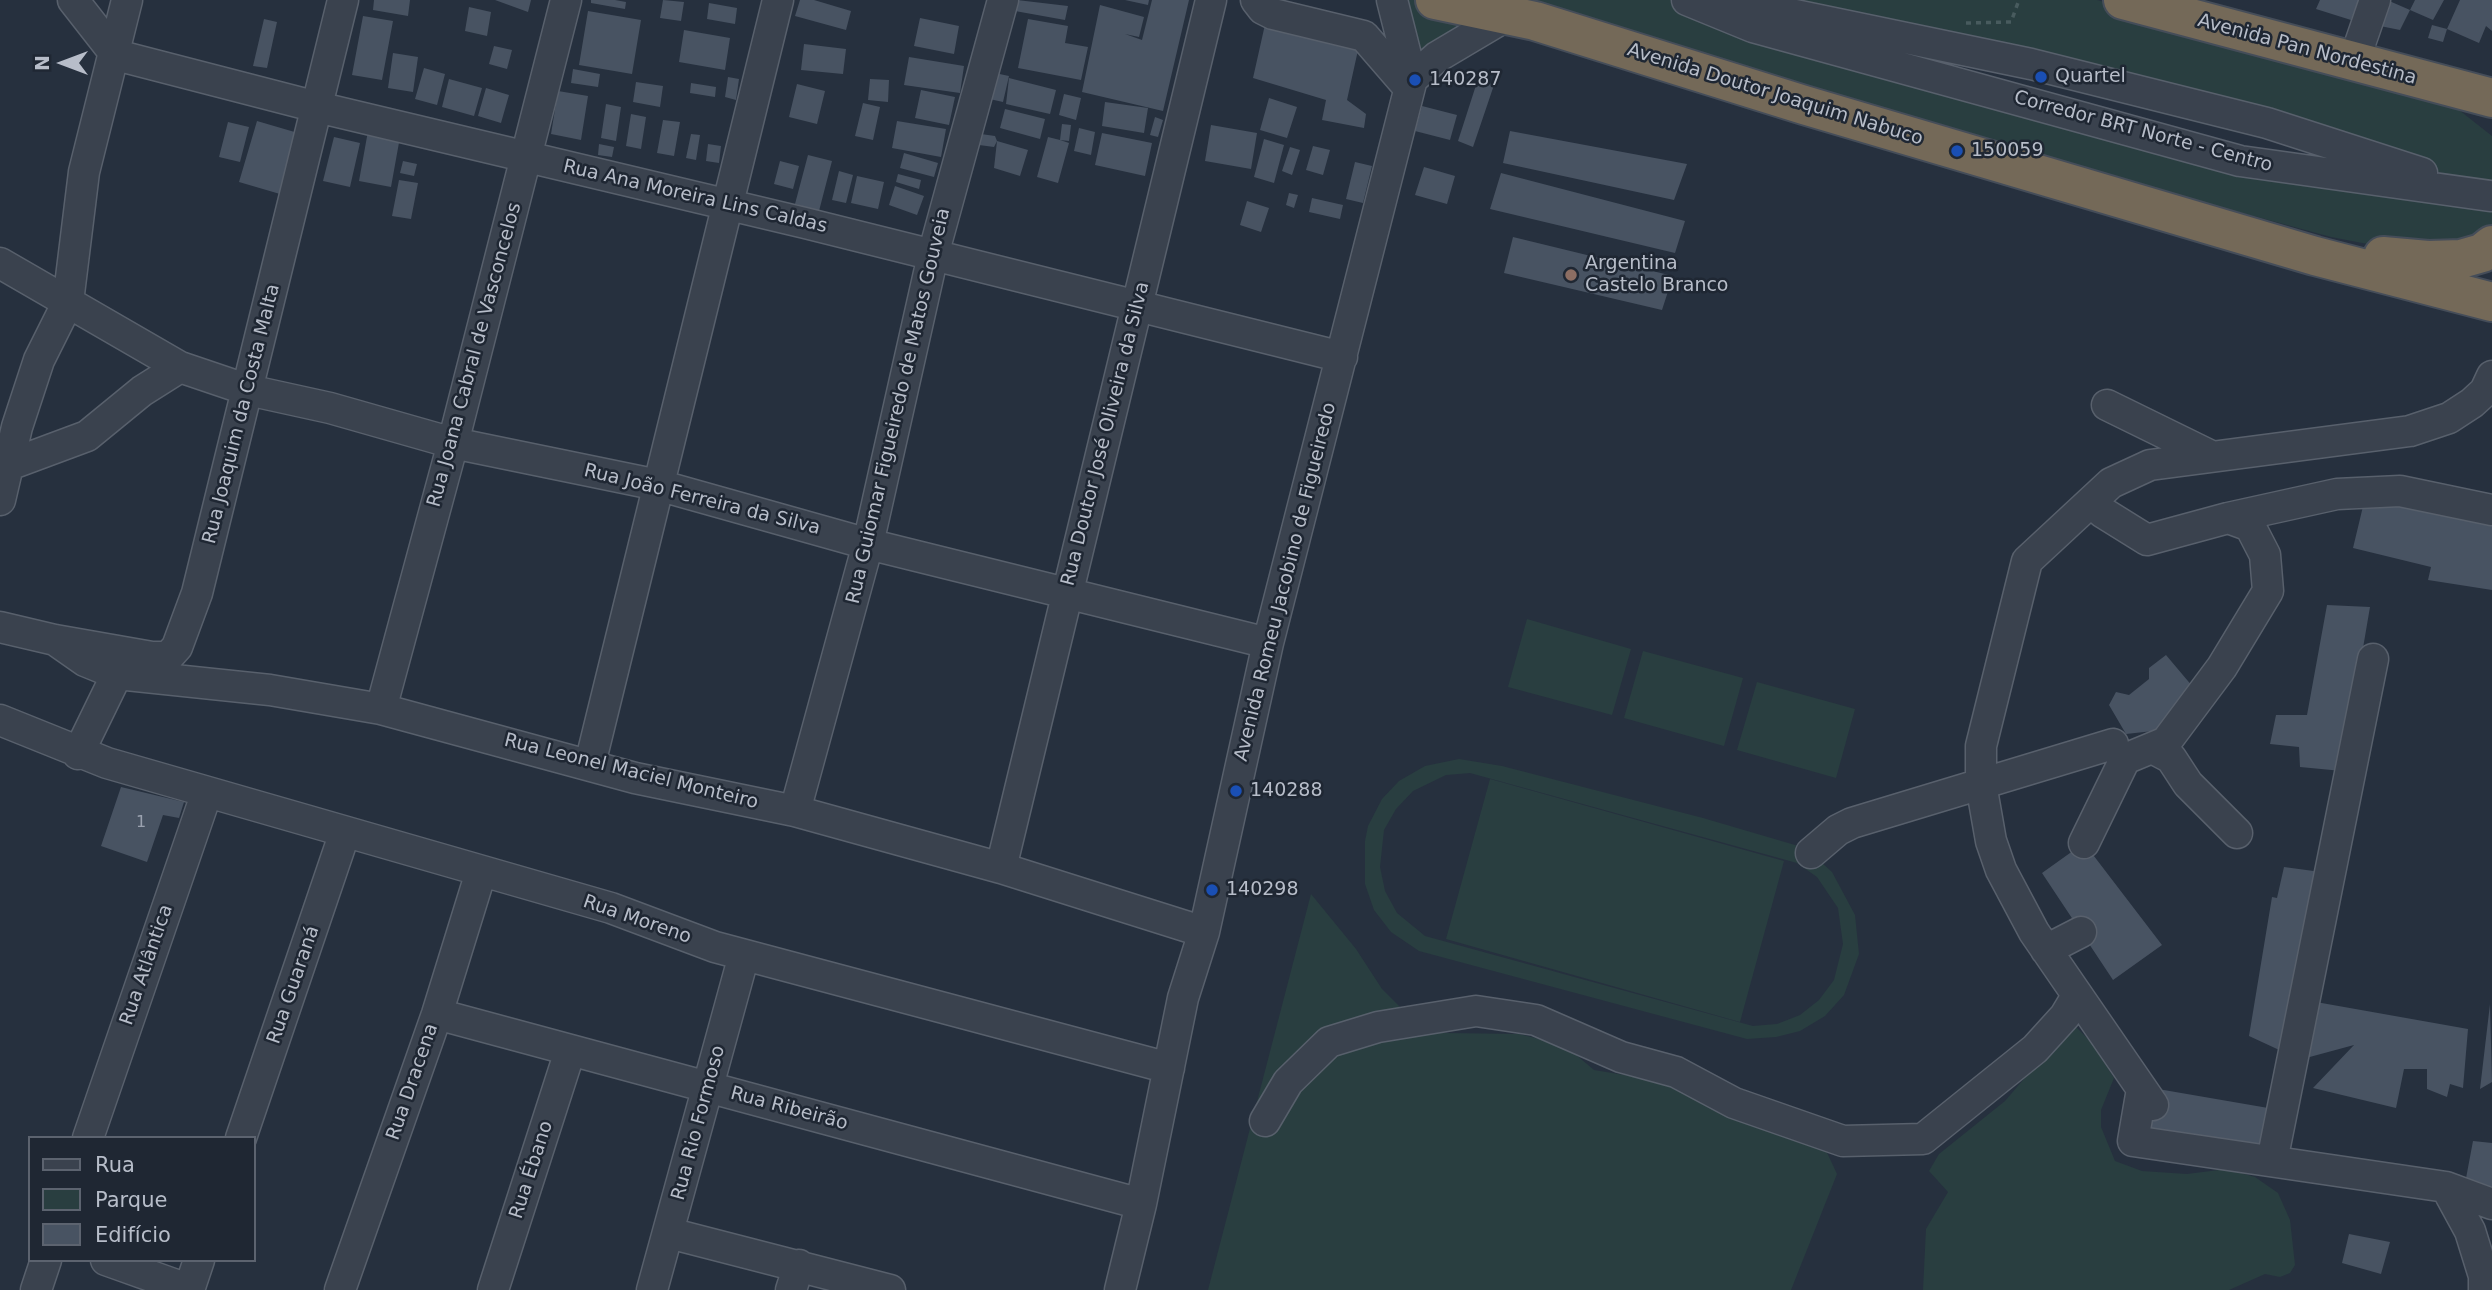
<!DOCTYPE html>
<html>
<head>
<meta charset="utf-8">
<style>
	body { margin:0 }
	#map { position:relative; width:2492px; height:1290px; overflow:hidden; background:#26303e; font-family:"DejaVu Sans",sans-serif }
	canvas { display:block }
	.legend { position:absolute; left:28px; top:1136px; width:228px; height:126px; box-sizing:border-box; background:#1f2733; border:2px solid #5c636f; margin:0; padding:9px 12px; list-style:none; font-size:21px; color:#b7bdc9 }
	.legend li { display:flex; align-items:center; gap:14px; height:35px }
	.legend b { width:35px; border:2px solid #5c636f }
	.north { position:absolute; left:28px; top:28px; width:70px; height:70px; -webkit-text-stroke:5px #1f2733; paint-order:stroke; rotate:270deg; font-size:19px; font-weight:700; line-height:28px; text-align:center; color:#b7bdc9 }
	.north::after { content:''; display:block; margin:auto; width:24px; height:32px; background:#b7bdc9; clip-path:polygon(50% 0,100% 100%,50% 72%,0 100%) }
</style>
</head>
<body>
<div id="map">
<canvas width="2492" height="1290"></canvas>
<ul class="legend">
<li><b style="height:9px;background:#3a424e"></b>Rua</li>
<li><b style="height:19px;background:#293e40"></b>Parque</li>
<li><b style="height:19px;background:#485362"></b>Edifício</li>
</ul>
<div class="north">N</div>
</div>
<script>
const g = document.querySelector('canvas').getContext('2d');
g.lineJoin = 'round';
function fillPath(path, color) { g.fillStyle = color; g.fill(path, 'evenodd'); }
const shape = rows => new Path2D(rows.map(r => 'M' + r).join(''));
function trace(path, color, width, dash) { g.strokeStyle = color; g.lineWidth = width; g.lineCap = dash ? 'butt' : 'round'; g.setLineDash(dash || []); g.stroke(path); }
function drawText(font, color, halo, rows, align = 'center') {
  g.font = font + ' "DejaVu Sans",sans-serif'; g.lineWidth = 5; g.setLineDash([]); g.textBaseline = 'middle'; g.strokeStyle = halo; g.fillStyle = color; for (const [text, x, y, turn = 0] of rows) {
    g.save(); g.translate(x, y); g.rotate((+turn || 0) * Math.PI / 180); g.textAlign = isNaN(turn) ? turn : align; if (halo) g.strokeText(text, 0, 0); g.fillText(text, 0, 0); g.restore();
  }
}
fillPath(shape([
	[1396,0,1423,0,1506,16,1415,68],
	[1483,0,1688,0,1994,100,2492,206,2492,234,2404,251,2331,237,2033,156,1959,130,1848,106],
	[1744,0,2097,0,2435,91,2492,136,2492,189,2424,167],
	[1527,619,1631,649,1612,715,1508,687],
	[1643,651,1743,678,1724,746,1624,718],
	[1757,682,1855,709,1836,778,1737,750],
	[1459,759,1502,766,1703,818,1795,845,1811,853,1832,872,1855,915,1859,954,1844,995,1825,1016,1800,1031,1776,1037,1747,1039,1419,951,1391,932,1374,910,1365,884,1365,841,1368,826,1382,799,1399,781,1425,766],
	[1470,773,1797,863,1817,877,1838,908,1843,944,1834,980,1819,1000,1800,1015,1777,1024,1753,1026,1425,936,1397,913,1385,891,1380,867,1384,830,1396,809,1413,791,1446,775],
	[1490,779,1784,861,1740,1022,1446,939],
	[1311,894,1356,949,1382,989,1402,1009,1427,1020,1445,1033,1519,1034,1539,1039,1568,1048,1594,1070,1708,1089,1823,1144,1837,1174,1791,1290,1208,1290],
	[2072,1023,2091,1042,2114,1078,2101,1110,2101,1127,2115,1161,2142,1171,2187,1174,2227,1169,2255,1177,2278,1193,2290,1220,2295,1265,2290,1273,2280,1277,2265,1274,2229,1290,1923,1290,1926,1229,1948,1192,1929,1171,1939,1154,2005,1101]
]), '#293e40');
fillPath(shape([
	[374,0,410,0,408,16,373,10],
	[495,0,531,0,528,12],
	[591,0,615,0,626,2,625,9,591,3],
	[663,0,684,2,681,21,660,18],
	[800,0,814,0,851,11,846,30,795,16],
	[1017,0,1068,6,1065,20,1015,11],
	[1125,0,1149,0,1148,5],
	[1152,0,1189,0,1163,111,1082,92,1100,5,1144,17,1139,37,1125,34,1142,40],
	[2320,0,2359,0,2351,20,2316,9],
	[2387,0,2410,10,2400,30,2375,25],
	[2415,0,2444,0,2433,20,2410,10],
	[2460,0,2492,0,2492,31,2486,26,2479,43,2447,29,2443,42,2428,38,2432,25,2447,29],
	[709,3,737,8,735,24,707,19],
	[469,7,491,12,487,36,465,31],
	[588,11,641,20,632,74,579,65],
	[363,16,393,21,382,80,352,75],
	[920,18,959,26,954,54,914,46],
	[264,19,277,22,267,68,253,66],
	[1028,19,1068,26,1065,43,1088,47,1081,80,1018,68],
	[1266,20,1360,41,1347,100,1366,114,1364,128,1322,120,1326,100,1253,78],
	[684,30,730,38,725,70,679,62],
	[804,44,846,49,843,74,801,70],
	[494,46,512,50,507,69,489,64],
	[393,53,418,57,413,92,388,88],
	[909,57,964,66,960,93,904,85],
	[424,68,445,74,437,105,415,99],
	[573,69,600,74,598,87,571,83],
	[990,72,1009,76,1003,102,985,98],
	[728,77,739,79,736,100,725,97],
	[1009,78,1056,90,1050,114,1006,104],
	[449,79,482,88,474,116,442,107],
	[870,79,889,80,888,102,868,100],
	[1478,79,1494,85,1473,147,1458,141],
	[636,82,663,86,660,107,633,102],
	[691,83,716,87,715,97,690,93],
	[797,84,825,91,817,124,789,117],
	[486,88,509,95,501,123,478,116],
	[921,90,955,97,949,125,915,118],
	[558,91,588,96,581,140,551,134],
	[1064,94,1081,98,1076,120,1059,115],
	[1269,98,1297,107,1287,138,1260,130],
	[1105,102,1148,108,1144,133,1102,126],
	[863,103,880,107,873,140,855,136],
	[606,104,621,107,616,141,601,138],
	[1422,106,1457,115,1450,140,1415,131],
	[1005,109,1045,119,1040,139,1000,128],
	[631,114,646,117,641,149,626,146],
	[1155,117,1163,120,1158,137,1150,135],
	[663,120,680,122,674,156,657,153],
	[257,121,298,133,280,194,239,182],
	[897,121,946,129,941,157,892,148],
	[228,122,249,127,240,162,219,157],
	[1062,124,1071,125,1069,141,1060,140,1069,143,1058,183,1037,177,1048,137,1060,140],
	[1211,125,1257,133,1251,169,1205,161],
	[1079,128,1095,132,1091,155,1074,151],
	[368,131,400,137,391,187,359,181],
	[1510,131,1687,164,1674,200,1503,163],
	[1102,133,1152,143,1145,176,1095,165],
	[691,134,700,135,696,160,686,158],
	[981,134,995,136,997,141,1028,150,1020,176,994,168,997,141,994,147,979,145],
	[334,137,360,143,350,187,323,181],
	[1264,139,1284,145,1274,183,1254,177],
	[599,144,614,147,612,157,598,155],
	[708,144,721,146,719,163,706,161],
	[1313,146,1330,150,1323,175,1306,170],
	[1290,147,1300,150,1292,175,1282,171],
	[904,153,938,163,934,177,900,168],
	[808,155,832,161,819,211,795,204],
	[403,161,417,164,414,176,400,173],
	[780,161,799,166,793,189,774,184],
	[1355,162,1372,166,1363,203,1346,199],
	[1424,167,1455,176,1447,204,1415,195],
	[839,171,853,175,846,203,832,200],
	[1501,173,1685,221,1675,253,1490,209],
	[898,174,921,180,919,189,896,182],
	[857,176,884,182,878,209,851,203],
	[399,180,418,183,411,219,392,216],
	[895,186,924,196,917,215,889,205],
	[1289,193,1298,195,1294,208,1286,205],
	[1312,198,1343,205,1340,219,1309,212],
	[1247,201,1269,208,1261,232,1240,225],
	[1513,237,1673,276,1662,310,1504,273],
	[2365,498,2492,517,2492,590,2428,580,2431,567,2353,548],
	[2327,605,2370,607,2342,771,2300,767,2299,747,2270,744,2276,715,2307,715],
	[2166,655,2193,687,2186,708,2153,731,2126,734,2109,705,2116,692,2129,695,2149,679,2149,668],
	[121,787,184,802,179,818,163,815,147,862,101,846],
	[2084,843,2162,945,2113,980,2042,873],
	[2284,867,2321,872,2290,1055,2249,1036,2272,897,2277,898],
	[2316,1002,2468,1029,2463,1088,2450,1084,2447,1097,2427,1089,2427,1069,2404,1069,2396,1108,2313,1088,2354,1045,2306,1058],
	[2490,1004,2492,1082,2480,1089],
	[2158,1089,2274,1109,2263,1151,2145,1132],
	[2473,1141,2492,1143,2492,1193,2464,1189],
	[2349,1234,2390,1242,2381,1274,2342,1263]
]), '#485362');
const minor = shape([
	[73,0,116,55,317,107,805,223,1342,357],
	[1256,0,1263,9,1273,14,1364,36,1409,88],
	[1687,0,1753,27,2240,161,2490,196],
	[1723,0,2031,64,2267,123,2422,173],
	[2354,61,2375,0],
	[1412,79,1437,57,1506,16],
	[0,263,180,367,248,390,330,408,453,443,658,485,868,544,1268,643],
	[2107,405,2211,456],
	[9,465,87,436,142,391,180,367],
	[0,500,17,427,39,360,68,302,84,172,127,0],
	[2228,518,2337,494,2400,491,2492,510],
	[0,627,55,640,152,657,168,657,177,647,197,593,343,0],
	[55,640,85,661,117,674,270,690,381,709,635,778,795,811,1001,868,1204,932],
	[381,709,453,443,566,0],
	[0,720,107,763,611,908,715,947,1169,1068],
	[2152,748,2171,758,2188,784,2237,833],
	[78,754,117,674],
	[590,764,778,0],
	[795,811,868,544,933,255,1003,0],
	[2084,843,2125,759,2166,742,2222,667,2268,591,2265,555,2250,526,2228,518,2147,540,2102,512,2095,498],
	[1811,853,1838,830,1852,823,2113,744],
	[1001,868,1211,0],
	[2046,950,2081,932],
	[437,1014,1141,1204],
	[2142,1089,2133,1141,2446,1187],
	[2153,1105,2034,932,2001,870,1991,841,1981,784,1981,746,2027,561,2111,483,2150,465,2410,431,2449,418,2472,403,2485,391,2492,376],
	[1265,1121,1288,1082,1329,1042,1378,1027,1476,1011,1536,1020,1621,1057,1676,1072,1734,1103,1843,1141,1923,1139,2035,1049,2065,1016,2077,996],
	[88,1138,207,792],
	[241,1138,345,832],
	[2272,1161,2373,659],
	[669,1233,890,1290],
	[106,1260,190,1290],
	[36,1290,46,1260],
	[189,1290,199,1260],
	[340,1290,437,1014,481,872],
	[493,1290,570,1051],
	[652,1290,744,955],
	[791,1290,799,1265],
	[1120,1290,1141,1204,1183,998,1204,932,1268,643,1412,79,1392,0],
	[2484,1290,2484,1276,2470,1231,2446,1187,2492,1204]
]);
const highway = shape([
	[1435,0,1535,21,1804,105,2315,256,2492,302],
	[2123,0,2492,98],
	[2383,256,2428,260,2461,259,2482,253,2492,245]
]);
trace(minor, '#58606c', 33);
trace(highway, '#454d59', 42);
trace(shape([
	[1966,23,2011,22,2019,0]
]), '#485b5e', 3.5, [5, 5]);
trace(minor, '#3a424e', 30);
trace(highway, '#746958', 38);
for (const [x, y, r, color] of [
	[2041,77,7,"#1a4fb4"],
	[1415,80,7,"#1a4fb4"],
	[1957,151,7,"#1a4fb4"],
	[1571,275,7,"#8d6e63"],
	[1236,791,7,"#1a4fb4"],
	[1212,890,7,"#1a4fb4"]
]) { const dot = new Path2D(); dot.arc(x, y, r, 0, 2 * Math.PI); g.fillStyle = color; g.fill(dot); trace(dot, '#1f2733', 2.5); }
drawText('16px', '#9ba2af', null, [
	["1",141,823]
]);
drawText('19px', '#b7bdc9', '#1f2733', [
	["Avenida Pan Nordestina",2307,50,15],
	["Avenida Doutor Joaquim Nabuco",1775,95,17],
	["Corredor BRT Norte - Centro",2143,132,15],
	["Rua Ana Moreira Lins Caldas",695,197,13],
	["Rua Joana Cabral de Vasconcelos",475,355,-75],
	["Rua Guiomar Figueiredo de Matos Gouveia",899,406,-77],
	["Rua Joaquim da Costa Malta",242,414,-76],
	["Rua Doutor José Oliveira da Silva",1106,434,-76],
	["Rua João Ferreira da Silva",702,500,14],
	["Avenida Romeu Jacobino de Figueiredo",1286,582,-76],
	["Rua Leonel Maciel Monteiro",631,772,14],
	["Rua Moreno",637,920,19],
	["Rua Atlântica",147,965,-71],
	["Rua Guaraná",294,985,-71],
	["Rua Dracena",413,1082,-71],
	["Rua Ribeirão",789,1109,15],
	["Rua Rio Formoso",699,1123,-75],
	["Rua Ébano",532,1170,-72]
]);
drawText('19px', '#b7bdc9', '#1f2733', [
	["Quartel",2055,77],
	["140287",1429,80],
	["150059",1971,151],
	["Argentina",1585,264],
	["Castelo Branco",1585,286],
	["140288",1250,791],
	["140298",1226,890]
], 'left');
</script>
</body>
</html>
